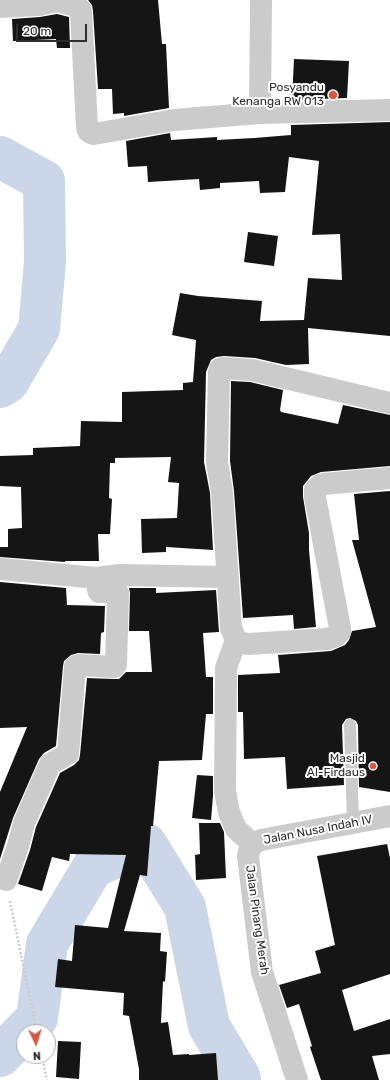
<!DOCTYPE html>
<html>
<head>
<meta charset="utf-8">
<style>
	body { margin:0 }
	#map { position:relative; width:390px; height:1080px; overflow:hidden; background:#fff; font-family:Rubik,sans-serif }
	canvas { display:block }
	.north { position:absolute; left:16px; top:1024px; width:40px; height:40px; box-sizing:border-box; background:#fff; border:1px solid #ababab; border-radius:50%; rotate:176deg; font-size:11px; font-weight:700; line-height:16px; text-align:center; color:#2e2e2e }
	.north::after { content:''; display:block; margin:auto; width:14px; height:18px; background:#d35a42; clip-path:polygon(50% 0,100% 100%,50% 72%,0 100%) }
	.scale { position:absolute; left:16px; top:24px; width:71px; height:18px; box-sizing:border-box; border:2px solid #2e2e2e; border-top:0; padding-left:5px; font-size:12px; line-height:14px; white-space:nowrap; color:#2e2e2e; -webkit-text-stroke:3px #fff; paint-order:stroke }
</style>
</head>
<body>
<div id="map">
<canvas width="390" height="1080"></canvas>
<div class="north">N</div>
<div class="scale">20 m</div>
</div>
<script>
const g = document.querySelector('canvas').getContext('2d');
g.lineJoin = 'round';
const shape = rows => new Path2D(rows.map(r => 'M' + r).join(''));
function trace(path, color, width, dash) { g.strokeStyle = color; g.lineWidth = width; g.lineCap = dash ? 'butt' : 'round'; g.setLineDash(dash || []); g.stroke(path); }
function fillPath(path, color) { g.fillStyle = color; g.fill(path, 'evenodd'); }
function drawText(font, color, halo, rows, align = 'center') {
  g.font = font + ' Rubik,sans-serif'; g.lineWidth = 4; g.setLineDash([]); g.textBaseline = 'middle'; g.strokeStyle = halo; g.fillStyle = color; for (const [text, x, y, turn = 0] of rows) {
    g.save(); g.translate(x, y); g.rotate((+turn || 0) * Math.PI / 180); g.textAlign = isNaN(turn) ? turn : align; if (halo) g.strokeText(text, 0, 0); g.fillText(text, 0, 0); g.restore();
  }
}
trace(shape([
	[0,157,44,181,45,262,39,329,8,382,0,387],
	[0,1056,37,1018,47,944,93,867,146,844,185,907,209,1026,240,1078,240,1080]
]), '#cbd6e8', 42);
fillPath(shape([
	[88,0,158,0,162,44,166,44,169,108,124,116,124,113,113,114,112,89,98,89,93,11,92,5],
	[57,14,69,17,70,48,57,48,56,39,13,41,12,19,40,17],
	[294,59,349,61,347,98,292,100],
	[390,122,390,336,308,328,309,364,286,365,255,358,224,356,216,357,211,360,206,372,204,462,210,493,213,550,166,547,166,552,142,553,141,519,177,518,179,483,168,482,171,457,115,458,115,463,110,463,109,498,112,499,110,534,98,534,99,561,65,561,65,562,0,557,0,547,8,547,8,529,22,528,21,487,0,486,0,456,33,455,33,448,80,446,81,421,122,422,122,392,183,390,183,383,193,382,196,340,172,335,180,293,198,296,262,301,260,321,304,320,308,278,342,280,340,234,312,235,319,161,289,157,285,192,260,193,259,181,220,183,220,188,200,190,199,179,148,182,147,166,128,167,126,141,170,133,171,140,217,137,217,140,254,138,291,135,291,125],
	[248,232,278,236,274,266,244,262],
	[231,381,250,382,283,390,280,410,281,412,338,424,343,405,390,415,390,466,321,472,311,476,303,486,303,497,309,533,309,550,316,627,294,629,293,615,243,618,234,491,230,461],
	[390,491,390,792,359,787,358,725,356,721,350,718,346,719,342,725,344,785,287,789,285,757,244,759,243,712,238,712,238,675,280,673,278,655,331,651,345,645,349,640,352,631,376,627,352,540,359,540,354,494],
	[0,582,66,588,67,605,105,606,104,632,101,633,100,654,78,653,71,655,64,661,63,666,56,746,44,753,39,759,13,818,0,859,0,792,27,727,0,728],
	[129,588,156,588,156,593,216,590,219,632,203,633,206,677,213,677,213,714,206,714,202,760,159,761,153,826,151,826,147,876,140,875,124,931,161,933,160,951,167,952,165,982,163,981,161,1023,168,1022,173,1055,189,1054,189,1055,216,1053,218,1080,139,1080,139,1069,129,1016,123,1015,124,993,55,987,58,959,72,961,75,925,108,928,126,855,70,854,69,861,52,857,42,891,18,884,30,850,36,827,60,773,74,765,79,760,80,755,87,678,114,679,119,679,126,672,152,672,149,631,129,631,130,593],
	[197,775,213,776,213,796,211,820,192,818],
	[199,823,220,823,224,832,226,878,196,880,195,855,200,854],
	[387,844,390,858,390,974,342,990,354,1031,390,1019,390,1054,372,1056,379,1080,321,1080,310,1047,312,1046,299,1004,287,1008,279,985,321,973,315,951,335,945,317,856],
	[58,1041,81,1042,79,1079,56,1077]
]), '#151515');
trace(shape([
	[10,901,37,1032],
	[42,1056,47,1080]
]), '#cbcbcb', 2.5, [2, 2]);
trace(shape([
	[350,725,353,823]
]), '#cbcbcb', 12);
trace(shape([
	[57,1,76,6,80,9,81,12,87,127,88,131,91,133,94,134,174,120,260,113,390,110],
	[0,7,39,5,57,1,57,0],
	[260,113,261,0],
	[390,403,252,370,223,368,220,369,219,372,217,462,222,492,231,628,236,640,241,643,249,644,327,639,336,636,340,632,340,628,315,497,315,490,320,485,324,484,390,478],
	[0,569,97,578],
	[236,640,226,668,225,791,229,812,236,829,253,844],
	[6,880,18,846,24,823,50,764,68,754,75,667,78,665,114,667,116,665,118,593,116,592,99,592,98,590,97,578,119,575,227,577],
	[297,1080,262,972,248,856,249,851,253,844,261,840,390,816]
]), '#cbcbcb', 22);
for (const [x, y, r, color] of [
	[333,95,5,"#d35a42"],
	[373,766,4,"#d35a42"]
]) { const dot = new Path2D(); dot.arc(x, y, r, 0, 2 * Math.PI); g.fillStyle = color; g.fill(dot); trace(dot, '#fff', 1.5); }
drawText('12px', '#2e2e2e', '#fff', [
	["Posyandu",324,88],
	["Kenanga RW 013",324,102],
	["Masjid",365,759],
	["Al-Firdaus",365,773]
], 'right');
drawText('12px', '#2e2e2e', '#fff', [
	["Jalan Nusa Indah IV",318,830,-11],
	["Jalan Pinang Merah",257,920,82]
]);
</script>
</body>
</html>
